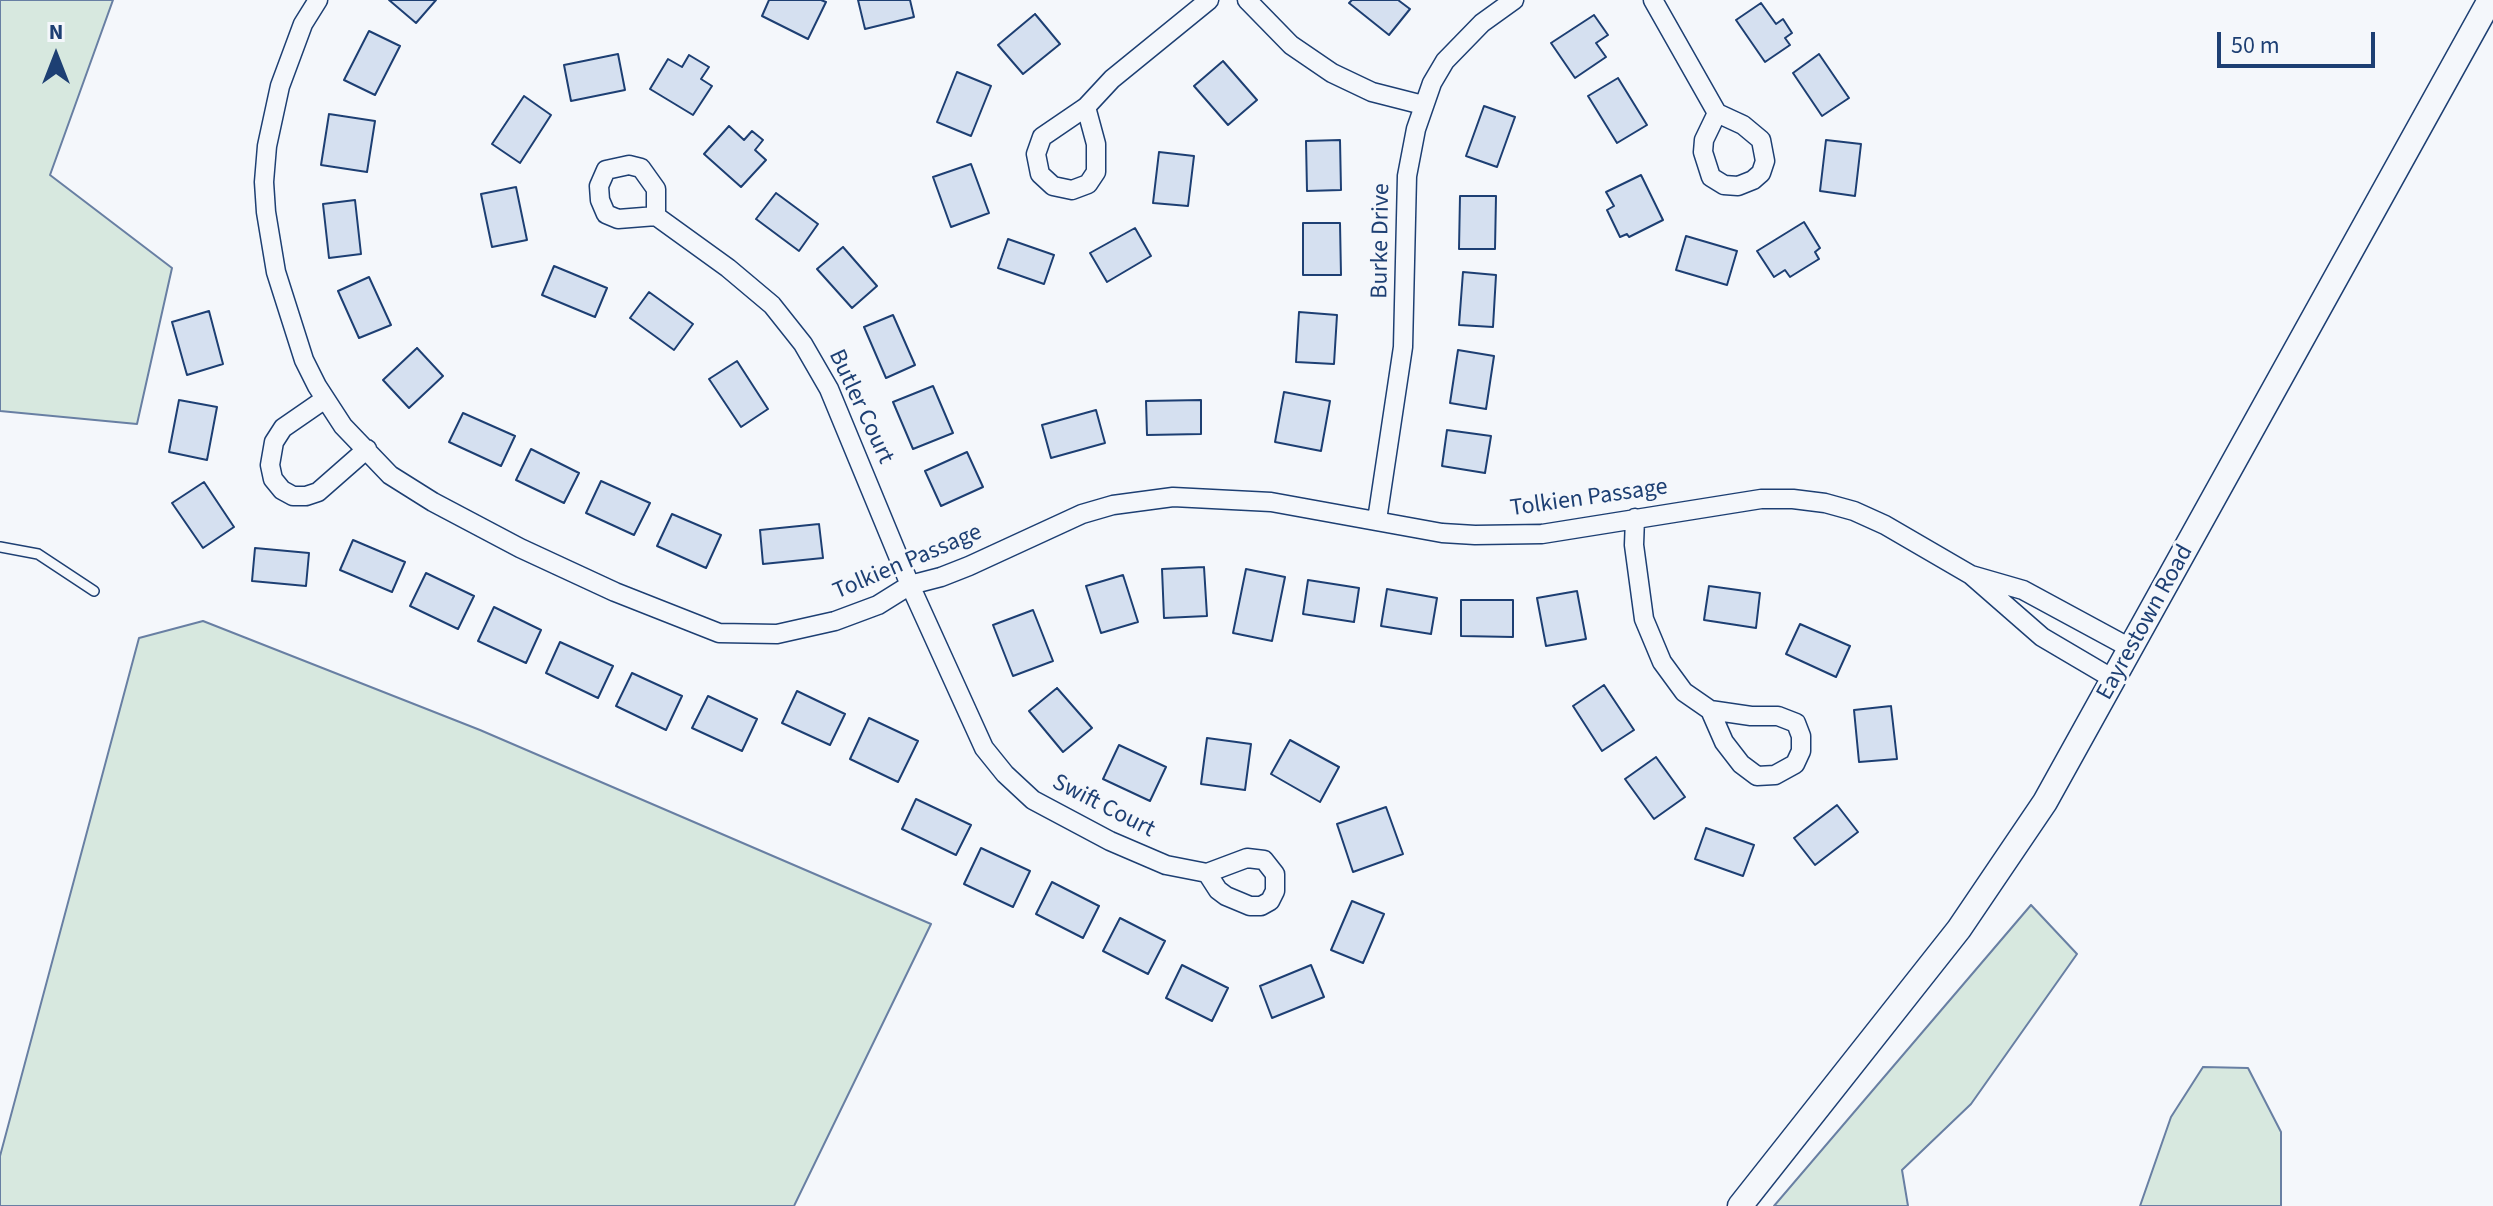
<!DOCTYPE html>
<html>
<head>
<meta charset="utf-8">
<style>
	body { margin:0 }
	#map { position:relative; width:2493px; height:1206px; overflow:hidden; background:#f4f7fb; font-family:"Source Sans 3",sans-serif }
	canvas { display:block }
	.north { position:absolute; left:16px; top:16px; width:80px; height:80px; -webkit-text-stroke:6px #f4f7fb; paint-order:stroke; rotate:0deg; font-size:22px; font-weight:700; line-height:32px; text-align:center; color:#1d3f73 }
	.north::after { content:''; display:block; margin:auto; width:28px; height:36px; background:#1d3f73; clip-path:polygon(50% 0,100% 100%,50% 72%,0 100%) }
	.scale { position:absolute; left:2217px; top:32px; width:158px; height:36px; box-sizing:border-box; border:4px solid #1d3f73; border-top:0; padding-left:10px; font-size:24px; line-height:28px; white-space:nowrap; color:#1d3f73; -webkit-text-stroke:6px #f4f7fb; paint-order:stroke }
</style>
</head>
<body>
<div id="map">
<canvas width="2493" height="1206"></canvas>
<div class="north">N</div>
<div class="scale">50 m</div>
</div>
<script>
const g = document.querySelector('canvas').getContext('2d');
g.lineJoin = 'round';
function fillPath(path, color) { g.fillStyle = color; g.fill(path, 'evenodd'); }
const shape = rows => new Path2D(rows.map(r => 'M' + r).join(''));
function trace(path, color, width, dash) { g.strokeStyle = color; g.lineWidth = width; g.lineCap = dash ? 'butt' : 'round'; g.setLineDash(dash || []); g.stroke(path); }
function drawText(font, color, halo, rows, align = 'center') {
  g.font = font + ' "Source Sans 3",sans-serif'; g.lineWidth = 6; g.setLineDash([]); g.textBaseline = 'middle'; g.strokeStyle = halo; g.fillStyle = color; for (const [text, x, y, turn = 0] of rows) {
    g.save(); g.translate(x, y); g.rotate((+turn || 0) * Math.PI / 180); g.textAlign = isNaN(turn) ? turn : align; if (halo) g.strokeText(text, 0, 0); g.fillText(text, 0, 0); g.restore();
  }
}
const green = shape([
	[0,0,113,0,50,175,172,268,137,424,0,411,0,0],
	[203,621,480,730,931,924,794,1206,0,1206,0,1156,139,638,203,621],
	[2031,905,2077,954,1971,1104,1902,1170,1908,1206,1774,1206,2031,905],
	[2203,1067,2248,1068,2281,1132,2281,1206,2140,1206,2171,1117,2203,1067]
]);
fillPath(green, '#d7e8df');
trace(green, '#687fa3', 2);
const building = shape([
	[389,0,436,0,416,23,389,0],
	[769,0,821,0,826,2,808,39,762,16,769,0],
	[858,0,910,0,914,17,865,29,858,0],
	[1352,0,1398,0,1410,9,1389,35,1349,3,1352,0],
	[1761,3,1776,24,1783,19,1792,33,1785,38,1790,45,1765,62,1736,20,1761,3],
	[1035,14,1060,44,1023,74,998,45,1035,14],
	[1594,15,1608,35,1596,43,1606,57,1575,78,1551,43,1594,15],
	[369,31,400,46,375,95,344,80,369,31],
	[618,54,625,90,571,101,564,65,618,54],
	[1819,54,1849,98,1822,116,1793,73,1819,54],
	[689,55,709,67,701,79,712,86,693,115,650,89,668,59,682,67,689,55],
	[1223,61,1257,100,1228,125,1194,86,1223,61],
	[957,72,991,86,971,136,937,122,957,72],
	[1618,78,1647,125,1617,143,1588,96,1618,78],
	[524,96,551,115,520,163,492,144,524,96],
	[1484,106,1515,117,1497,167,1466,156,1484,106],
	[329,114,375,121,367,172,321,165,329,114],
	[729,126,744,140,752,131,763,140,755,150,766,160,741,187,704,154,729,126],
	[1340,140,1341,190,1307,191,1306,141,1340,140],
	[1826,140,1861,144,1855,196,1820,191,1826,140],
	[1159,152,1194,156,1188,206,1153,203,1159,152],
	[971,164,989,213,951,227,933,177,971,164],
	[1641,175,1663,220,1629,237,1627,234,1620,237,1607,210,1614,206,1606,192,1641,175],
	[516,187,527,240,492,247,481,194,516,187],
	[776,193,818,224,799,251,756,219,776,193],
	[1460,196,1496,196,1495,249,1459,249,1460,196],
	[355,200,361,254,329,258,323,204,355,200],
	[1804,222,1820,248,1815,252,1819,259,1790,277,1785,270,1774,277,1757,251,1804,222],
	[1303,223,1340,223,1341,275,1303,275,1303,223],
	[1135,228,1151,256,1107,282,1090,253,1135,228],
	[1686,236,1737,251,1727,285,1676,270,1686,236],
	[1008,239,1054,255,1044,284,998,268,1008,239],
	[843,247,877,286,852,308,817,269,843,247],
	[554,266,607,288,595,317,542,295,554,266],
	[1463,272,1496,275,1493,327,1459,325,1463,272],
	[369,277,391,325,359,338,338,291,369,277],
	[649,292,693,324,674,350,630,318,649,292],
	[209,311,223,364,187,375,172,322,209,311],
	[1299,312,1337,315,1334,364,1296,362,1299,312],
	[893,315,915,365,886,378,864,327,893,315],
	[417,348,443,376,409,408,383,380,417,348],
	[1458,350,1494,356,1486,409,1450,403,1458,350],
	[737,361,768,409,741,427,709,379,737,361],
	[933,386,953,433,913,449,893,402,933,386],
	[1284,392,1330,401,1321,451,1275,442,1284,392],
	[179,400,217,407,207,460,169,452,179,400],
	[1201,400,1201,434,1147,435,1146,401,1201,400],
	[1096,410,1105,443,1051,458,1042,425,1096,410],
	[463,413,515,436,501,466,449,442,463,413],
	[1447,430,1491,436,1485,473,1442,466,1447,430],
	[531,449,579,473,564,503,516,480,531,449],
	[967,452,983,487,941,506,925,471,967,452],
	[601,481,650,503,634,535,586,513,601,481],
	[204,482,234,527,203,548,172,503,204,482],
	[672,514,721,535,706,568,657,546,672,514],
	[819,524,823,558,763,564,760,530,819,524],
	[353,540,405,562,392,592,340,570,353,540],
	[255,548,309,553,306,586,252,581,255,548],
	[1204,567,1207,616,1164,618,1162,569,1204,567],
	[1246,569,1285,577,1272,641,1233,633,1246,569],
	[426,573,474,596,458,629,410,606,426,573],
	[1123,575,1138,622,1101,633,1086,586,1123,575],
	[1308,580,1359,588,1354,622,1303,614,1308,580],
	[1709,586,1760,593,1756,628,1704,620,1709,586],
	[1387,589,1437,598,1431,634,1381,626,1387,589],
	[1577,591,1586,639,1546,646,1537,598,1577,591],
	[1461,600,1513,600,1513,637,1461,636,1461,600],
	[494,607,541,630,526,663,478,641,494,607],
	[1033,610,1053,661,1013,676,993,625,1033,610],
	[1800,624,1850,646,1836,677,1786,654,1800,624],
	[560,642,613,666,598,698,546,673,560,642],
	[632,673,682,696,666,730,616,706,632,673],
	[1604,685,1634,730,1602,751,1573,706,1604,685],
	[1057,688,1092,728,1063,752,1029,711,1057,688],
	[797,691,845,714,830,745,782,723,797,691],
	[708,696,757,719,742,751,692,728,708,696],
	[1891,706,1897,759,1859,762,1854,710,1891,706],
	[869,718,918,741,898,782,850,759,869,718],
	[1207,738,1251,744,1245,790,1201,784,1207,738],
	[1290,740,1339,767,1320,802,1271,774,1290,740],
	[1119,745,1166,767,1150,801,1103,779,1119,745],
	[1656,757,1685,797,1654,819,1625,779,1656,757],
	[916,799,971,825,956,855,902,829,916,799],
	[1837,805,1858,832,1815,865,1794,838,1837,805],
	[1386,807,1403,854,1353,872,1337,824,1386,807],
	[1706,828,1754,845,1743,876,1695,859,1706,828],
	[981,848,1030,871,1013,907,964,884,981,848],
	[1052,882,1099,906,1083,938,1036,914,1052,882],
	[1352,901,1384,914,1363,963,1331,950,1352,901],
	[1120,918,1165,941,1148,974,1103,951,1120,918],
	[1182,965,1228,988,1212,1021,1166,998,1182,965],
	[1311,965,1324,997,1272,1018,1260,986,1311,965]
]);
fillPath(building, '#d5e0f0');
trace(building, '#1d3f73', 2);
const service = shape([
	[0,547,38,554,94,591]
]);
const minor = shape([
	[318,0,303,24,280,86,267,146,264,182,266,212,276,272,304,360,317,386,343,426,390,475,433,502,520,548,615,592,719,633,777,634,835,621,878,605,910,585,941,577,969,566,1082,514,1113,505,1173,497,1271,502,1442,533,1475,535,1542,534,1761,499,1793,499,1825,503,1854,511,1885,525,1971,575],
	[1247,0,1291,45,1332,73,1372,92,1423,105],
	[1653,0,1717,113,1743,125,1761,140,1765,161,1761,173,1753,180,1738,186,1724,185,1711,177,1703,152,1704,140,1717,113],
	[1086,107,1096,144,1096,172,1088,184,1072,190,1053,186,1040,174,1036,154,1042,137,1086,107,1112,79,1209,0],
	[656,216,618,219,606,214,600,200,599,186,606,170,629,165,641,168,656,189,656,216,728,268,772,305,803,344,829,389,910,585,984,748,1005,774,1033,800,1110,841,1166,865,1207,873,1247,858,1264,860,1275,874,1275,891,1270,901,1261,906,1250,906,1226,896,1218,890,1207,873],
	[325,399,283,428,274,442,270,465,273,479,282,490,293,496,306,496,318,492,367,449],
	[1635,518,1634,545,1644,619,1662,662,1684,692,1710,710,1751,716,1778,716,1796,723,1801,736,1801,751,1795,764,1775,775,1757,776,1741,764,1724,742,1710,710],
	[1377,520,1403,347,1407,176,1416,129,1432,83,1445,61,1482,23,1514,0],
	[2115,680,2042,637,1971,575,2023,590,2132,649]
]);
const tertiary = shape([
	[1740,1206,1959,929,2045,802,2490,0]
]);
trace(service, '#1d3f73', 12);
trace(minor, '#1d3f73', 21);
trace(tertiary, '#1d3f73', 27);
trace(service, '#f4f7fb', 9);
trace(minor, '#f4f7fb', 18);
trace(tertiary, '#f4f7fb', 24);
drawText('24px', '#1d3f73', '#f4f7fb', [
	["Burke Drive",1382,241,-89],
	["Butler Court",860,407,65],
	["Tolkien Passage",1589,499,-8],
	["Tolkien Passage",908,563,-23],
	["Eayrestown Road",2146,623,-61],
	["Swift Court",1103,807,27]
]);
</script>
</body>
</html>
